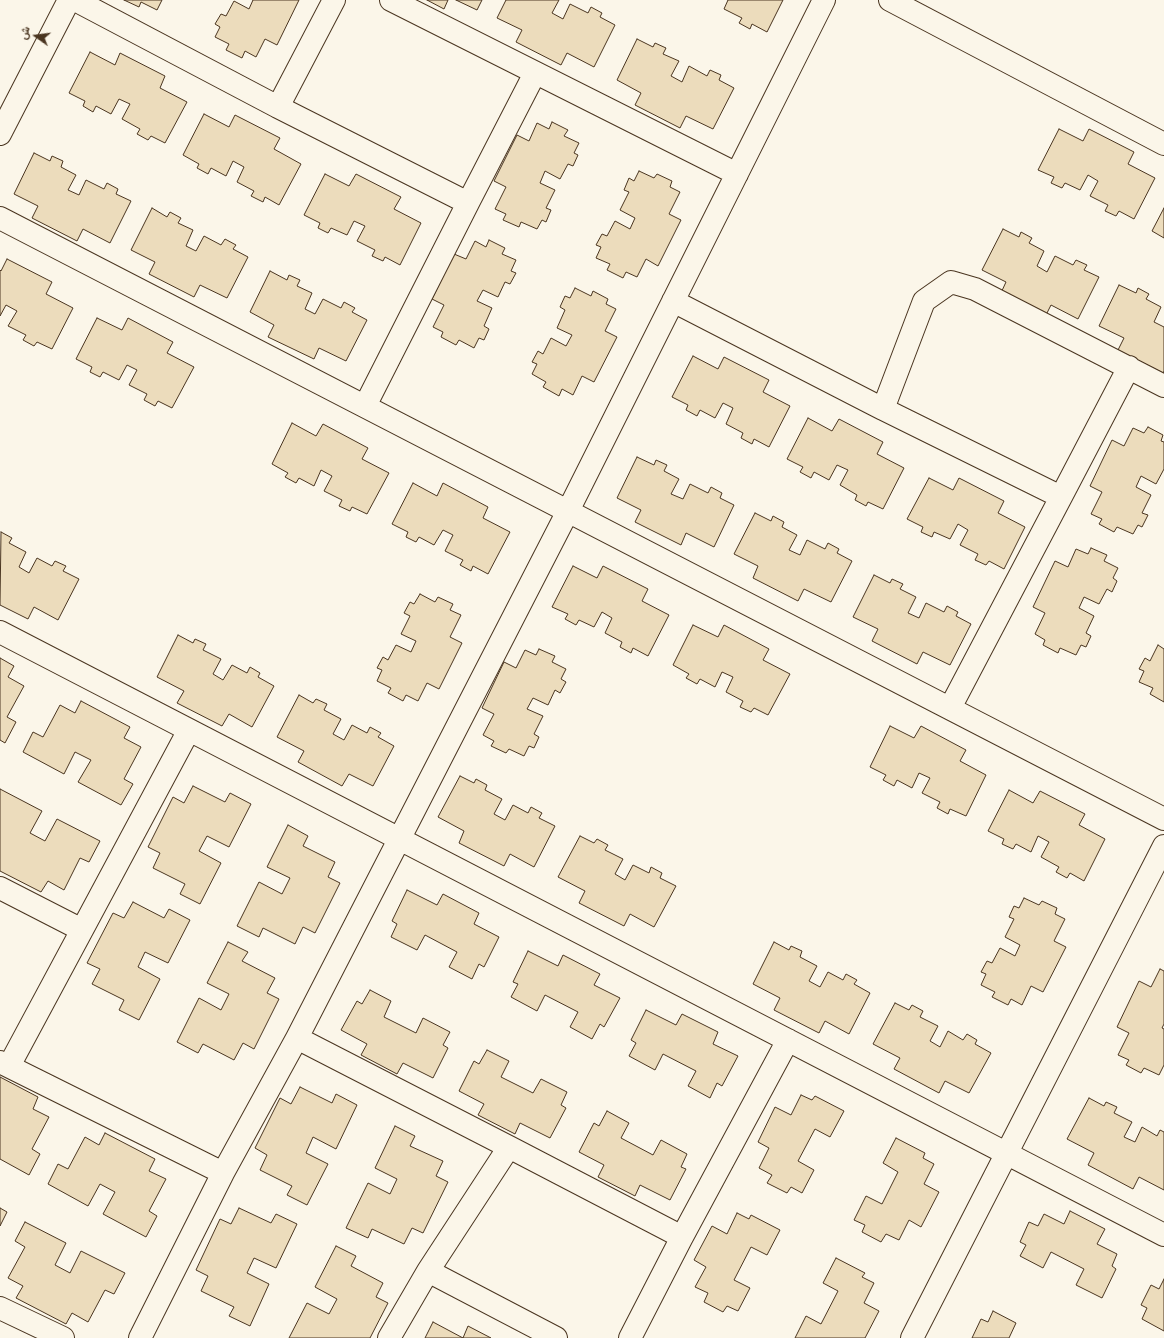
<!DOCTYPE html>
<html>
<head>
<meta charset="utf-8">
<style>
	body { margin:0 }
	#map { position:relative; width:1164px; height:1338px; overflow:hidden; background:#fbf6e9; font-family:"Archivo Narrow",Vazirmatn,sans-serif }
	canvas { display:block }
	.north { position:absolute; left:16px; top:16px; width:40px; height:40px; -webkit-text-stroke:3px #fbf6e9; paint-order:stroke; rotate:284deg; font-size:11px; font-weight:700; line-height:16px; text-align:center; color:#4a3520 }
	.north::after { content:''; display:block; margin:auto; width:14px; height:18px; background:#4a3520; clip-path:polygon(50% 0,100% 100%,50% 72%,0 100%) }
</style>
</head>
<body>
<div id="map">
<canvas width="1164" height="1338"></canvas>
<div class="north">ش</div>
</div>
<script>
const g = document.querySelector('canvas').getContext('2d');
g.lineJoin = 'round';
function fillPath(path, color) { g.fillStyle = color; g.fill(path, 'evenodd'); }
const shape = rows => new Path2D(rows.map(r => 'M' + r).join(''));
function trace(path, color, width, dash) { g.strokeStyle = color; g.lineWidth = width; g.lineCap = dash ? 'butt' : 'round'; g.setLineDash(dash || []); g.stroke(path); }
const building = shape([
	[124,0,162,0,157,10,141,2,139,7,124,0],
	[253,0,299,0,277,45,265,39,256,57,245,51,242,58,226,50,229,44,215,37,220,27,215,24,221,14,226,16,234,1,249,9,253,0],
	[427,0,448,0,444,9,427,0],
	[456,0,482,0,477,10,456,0],
	[506,0,559,0,552,13,563,19,570,4,588,13,591,7,602,13,600,17,615,25,594,67,567,53,561,65,516,42,522,30,497,18,506,0],
	[728,0,783,0,767,32,752,24,750,29,739,23,742,18,724,9,728,0],
	[637,39,653,47,655,43,666,48,663,54,679,61,671,76,682,82,689,66,707,76,710,70,721,75,719,80,734,88,713,129,686,116,680,128,635,105,641,93,617,80,637,39],
	[90,52,115,65,120,53,165,76,160,88,187,102,165,143,151,136,148,140,137,134,140,129,122,119,130,104,119,99,111,114,96,106,93,112,83,106,85,101,69,93,90,52],
	[204,114,229,127,235,115,280,138,274,149,301,164,279,205,265,197,263,202,251,196,254,191,237,182,244,167,233,161,226,176,211,168,208,174,197,168,199,164,183,155,204,114],
	[552,122,568,130,564,136,579,143,574,153,578,155,573,166,568,164,560,179,545,171,540,183,555,190,546,208,551,210,546,222,542,220,537,229,521,222,519,227,503,220,506,214,495,209,506,187,494,181,517,135,529,141,537,123,549,129,552,122],
	[1059,129,1083,141,1089,129,1134,152,1128,164,1155,178,1134,219,1119,211,1116,216,1105,211,1108,205,1090,196,1098,181,1088,175,1080,190,1065,183,1062,188,1051,183,1054,177,1038,170,1059,129],
	[34,153,50,161,52,156,63,161,61,167,76,175,68,190,79,195,86,180,104,189,107,183,118,189,116,194,131,201,110,243,83,229,77,241,32,218,38,206,14,194,34,153],
	[639,171,654,178,657,174,672,181,670,187,680,192,669,214,681,220,658,266,646,259,637,277,626,272,623,278,607,270,610,264,596,258,601,247,596,245,602,234,607,236,615,221,630,229,635,218,620,210,629,192,624,190,629,178,634,181,639,171],
	[325,174,349,186,356,174,401,197,394,209,421,223,400,265,385,257,383,261,372,256,375,250,357,241,365,226,354,221,347,235,331,228,328,233,318,228,320,223,304,215,325,174],
	[152,208,167,217,170,212,181,218,178,223,193,230,186,246,196,251,204,236,221,245,225,239,236,245,233,249,248,257,227,298,200,285,194,297,149,274,155,262,131,250,152,208],
	[1164,208,1164,238,1152,231,1164,208],
	[1003,229,1019,237,1021,232,1032,238,1029,243,1044,251,1037,266,1047,272,1055,256,1073,265,1076,260,1087,265,1084,270,1099,277,1078,319,1051,305,1045,317,1000,295,1006,282,982,270,1003,229],
	[489,240,505,248,502,254,516,260,511,271,516,273,510,284,505,282,498,297,483,290,477,301,492,308,484,326,489,329,484,340,479,338,474,348,459,340,456,345,441,337,443,332,433,327,444,305,432,299,454,254,466,259,475,241,486,247,489,240],
	[7,259,52,282,46,294,73,308,52,349,37,342,34,346,23,340,26,335,8,326,17,311,6,305,0,316,0,270,1,271,7,259],
	[270,271,287,280,289,275,300,280,297,286,312,293,305,309,315,314,323,299,341,308,344,302,355,308,352,312,367,320,346,361,319,348,314,359,268,337,274,325,250,312,270,271],
	[1119,285,1136,293,1138,288,1149,294,1146,299,1161,307,1154,322,1164,327,1164,371,1163,373,1118,350,1124,338,1099,326,1119,285],
	[575,288,591,296,593,291,608,299,606,304,616,309,605,331,617,337,594,382,582,376,573,395,562,389,559,396,543,387,546,382,532,374,537,364,532,362,538,351,543,354,551,338,566,346,572,335,557,328,565,310,560,307,565,296,570,298,575,288],
	[97,318,122,330,128,318,173,342,167,353,194,367,172,408,158,401,155,406,144,400,147,394,129,385,137,370,127,365,119,380,103,372,100,377,90,372,92,367,76,359,97,318],
	[693,356,718,369,724,357,769,380,763,392,790,406,769,447,754,439,752,444,741,438,743,433,726,424,733,408,723,403,715,418,700,410,697,416,686,410,688,405,672,397,693,356],
	[808,418,832,431,839,419,883,442,877,454,904,468,883,509,868,502,866,506,855,500,857,495,840,485,848,470,837,465,829,480,814,472,811,478,800,472,803,467,787,459,808,418],
	[292,423,316,436,323,424,368,448,362,459,389,473,367,514,352,507,350,511,339,506,342,500,324,491,332,476,321,470,314,486,299,478,296,483,285,477,288,473,272,464,292,423],
	[1148,427,1163,435,1161,441,1164,442,1164,469,1156,484,1141,476,1136,487,1151,495,1142,513,1148,515,1142,527,1138,525,1133,534,1117,527,1114,532,1099,524,1102,519,1091,514,1102,492,1090,486,1112,440,1124,446,1133,428,1144,433,1148,427],
	[637,457,654,465,656,460,667,465,664,471,679,479,671,494,683,499,690,484,708,493,711,487,722,493,720,498,734,505,714,547,686,533,681,545,635,522,641,510,617,498,637,457],
	[929,478,953,490,959,478,1004,501,998,513,1025,527,1004,569,989,561,986,565,975,560,978,554,960,545,968,530,958,524,950,539,934,532,932,537,921,532,923,527,907,519,929,478],
	[413,483,437,496,443,483,488,507,483,518,510,532,488,574,473,566,471,571,460,565,463,560,445,551,453,535,443,530,434,545,419,537,416,542,406,537,408,532,392,524,413,483],
	[755,513,771,521,773,516,784,522,782,527,797,535,789,550,800,555,807,540,825,549,828,543,839,549,837,553,852,561,831,602,804,589,798,601,753,578,758,566,734,554,755,513],
	[1,532,12,538,9,543,26,552,19,567,29,573,37,558,52,566,55,561,66,566,63,571,79,579,58,620,34,607,28,619,0,605,1,532],
	[1091,548,1107,555,1104,561,1118,568,1113,578,1117,581,1112,592,1107,589,1099,604,1084,597,1079,608,1094,616,1086,633,1091,636,1086,647,1081,645,1076,655,1060,648,1058,653,1043,645,1045,640,1035,634,1045,613,1033,607,1055,561,1068,567,1076,549,1088,554,1091,548],
	[573,566,597,578,603,566,648,589,642,601,669,615,648,656,633,648,631,653,620,647,622,642,605,633,612,618,602,612,594,627,579,620,576,625,565,619,568,614,552,607,573,566],
	[874,575,890,583,892,579,903,584,900,589,916,597,908,613,919,618,926,603,944,612,947,606,958,612,956,616,971,624,950,665,923,652,917,664,872,641,878,629,853,617,874,575],
	[420,594,435,602,438,597,453,604,450,610,461,615,450,637,462,643,439,689,427,683,418,701,406,695,403,701,388,693,391,688,377,681,382,670,377,668,383,657,388,660,396,645,411,652,416,641,401,634,410,616,404,613,410,602,414,604,420,594],
	[693,625,718,637,724,625,769,649,763,660,790,674,768,715,754,708,751,712,740,707,743,701,726,692,733,677,722,672,715,687,700,679,697,684,686,678,689,674,673,665,693,625],
	[178,635,193,643,195,639,206,644,203,650,221,659,213,674,223,680,232,665,247,673,250,667,260,673,258,677,274,686,252,727,229,714,222,726,177,703,184,691,157,677,178,635],
	[1158,645,1164,649,1164,702,1150,694,1153,688,1139,682,1144,671,1139,669,1145,658,1150,661,1158,645],
	[539,649,555,656,552,662,566,669,561,679,566,682,560,693,555,690,548,705,533,698,527,709,543,716,534,734,539,737,534,748,529,746,524,756,509,749,506,753,491,746,494,741,483,735,494,714,482,708,504,662,516,668,525,650,536,655,539,649],
	[0,658,14,666,8,677,24,686,7,717,16,722,5,743,0,740,0,658],
	[299,695,313,703,316,699,327,704,324,710,341,719,333,734,344,740,352,725,367,733,370,727,381,733,378,737,394,746,373,786,349,774,342,786,298,762,304,751,277,737,299,695],
	[81,701,130,727,124,738,141,747,124,779,133,784,121,805,78,782,91,760,75,752,64,774,23,752,33,732,43,737,60,705,75,713,81,701],
	[890,726,914,738,921,726,966,750,960,761,986,775,966,816,950,809,948,814,937,808,940,802,922,793,930,778,919,773,912,788,897,780,894,786,883,780,886,775,870,767,890,726],
	[460,776,474,783,476,779,487,785,485,790,502,799,494,814,505,820,513,805,528,813,531,807,542,813,539,818,555,826,534,867,510,854,504,866,459,843,464,831,438,817,460,776],
	[193,786,225,802,230,793,251,804,229,847,207,836,199,851,221,863,200,904,180,894,185,884,153,868,160,853,148,847,173,797,184,803,193,786],
	[0,789,42,811,30,833,45,841,57,819,100,841,89,862,80,858,64,890,48,881,41,892,0,871,0,789],
	[1009,790,1033,803,1040,791,1085,814,1079,825,1105,839,1084,881,1070,873,1067,878,1056,872,1059,867,1041,857,1049,842,1038,836,1031,852,1016,844,1013,849,1002,844,1004,839,988,831,1009,790],
	[288,825,308,836,303,846,335,862,328,877,340,883,315,933,303,927,295,944,263,928,259,937,237,926,259,882,282,894,290,878,267,867,288,825],
	[580,836,594,843,597,839,608,845,605,850,623,859,615,874,625,880,633,865,649,873,651,867,662,873,660,878,676,886,654,927,630,914,624,926,579,903,585,891,558,877,580,836],
	[407,890,437,905,443,894,479,913,474,924,499,937,484,967,479,964,472,979,449,967,457,952,425,935,417,950,391,937,397,924,392,921,407,890],
	[1024,898,1039,905,1042,901,1057,908,1055,914,1065,919,1054,941,1066,947,1043,992,1031,986,1022,1005,1011,999,1008,1005,992,997,995,992,981,985,986,974,981,972,987,961,992,963,1000,948,1015,956,1020,945,1005,937,1014,919,1009,917,1014,906,1019,908,1024,898],
	[133,902,164,918,169,909,190,920,168,963,145,952,138,967,160,979,139,1020,119,1010,124,1000,92,984,100,969,87,963,113,913,124,918,133,902],
	[228,942,248,952,242,961,275,978,267,993,279,999,254,1049,243,1043,234,1060,203,1044,198,1053,177,1042,199,998,221,1010,229,994,207,983,228,942],
	[774,942,789,950,791,946,802,951,800,957,817,966,809,981,820,987,828,972,843,980,846,974,857,980,854,984,870,993,849,1034,825,1021,819,1033,774,1010,780,998,753,984,774,942],
	[528,951,558,966,563,955,600,974,594,985,620,998,604,1027,600,1024,592,1039,570,1027,578,1012,545,995,537,1011,511,997,518,984,513,982,528,951],
	[1160,969,1164,971,1164,1024,1162,1028,1164,1029,1164,1065,1159,1075,1144,1068,1141,1073,1126,1065,1129,1060,1118,1055,1129,1033,1117,1027,1139,981,1151,987,1160,969],
	[370,990,391,1001,384,1017,416,1033,423,1018,450,1032,443,1045,448,1048,433,1078,403,1063,397,1074,361,1055,367,1044,341,1030,357,1001,362,1004,370,990],
	[895,1003,909,1010,912,1005,923,1011,920,1017,938,1026,930,1041,940,1047,948,1031,963,1040,967,1034,977,1040,975,1044,991,1053,969,1093,945,1081,939,1093,894,1069,900,1058,873,1044,895,1003],
	[646,1010,676,1025,682,1014,718,1032,713,1044,738,1056,722,1086,717,1083,710,1098,688,1086,696,1071,663,1054,655,1070,629,1056,636,1043,631,1040,646,1010],
	[487,1050,509,1061,501,1077,533,1093,541,1079,567,1092,561,1105,566,1108,550,1138,520,1123,515,1134,478,1115,484,1104,459,1091,474,1061,479,1064,487,1050],
	[0,1077,38,1097,33,1109,49,1117,32,1149,40,1154,29,1175,0,1159,0,1077],
	[300,1087,332,1103,336,1094,357,1105,336,1149,313,1137,306,1153,328,1164,307,1205,287,1195,292,1186,260,1170,267,1155,255,1148,280,1098,291,1104,300,1087],
	[801,1095,812,1100,815,1096,844,1111,830,1137,815,1129,798,1161,814,1170,802,1193,791,1187,787,1193,767,1183,772,1175,759,1168,769,1148,758,1142,775,1107,791,1115,801,1095],
	[1089,1098,1104,1106,1106,1102,1117,1107,1114,1113,1132,1122,1124,1137,1135,1142,1142,1127,1157,1136,1160,1130,1164,1132,1164,1190,1139,1177,1133,1189,1088,1165,1094,1153,1067,1139,1089,1098],
	[607,1111,629,1123,621,1138,653,1155,661,1140,687,1154,681,1167,686,1169,670,1200,640,1185,635,1196,598,1177,604,1165,579,1152,594,1123,599,1126,607,1111],
	[395,1126,415,1136,410,1146,443,1161,436,1176,448,1182,423,1233,412,1228,404,1244,372,1229,368,1238,346,1228,368,1183,390,1194,397,1179,375,1168,395,1126],
	[105,1133,155,1159,149,1171,166,1179,149,1211,157,1216,146,1237,103,1214,115,1192,100,1184,88,1206,48,1184,58,1164,68,1169,85,1137,99,1145,105,1133],
	[896,1138,925,1153,923,1158,934,1164,924,1184,939,1192,921,1227,909,1220,899,1240,886,1234,881,1242,862,1232,865,1225,854,1220,866,1196,882,1204,898,1172,883,1163,896,1138],
	[0,1208,7,1212,0,1226,0,1208],
	[239,1208,271,1223,276,1214,297,1224,276,1268,254,1258,247,1273,269,1284,250,1326,229,1316,234,1307,201,1291,208,1276,196,1270,220,1219,231,1224,239,1208],
	[1070,1211,1105,1229,1097,1244,1117,1254,1112,1266,1116,1269,1102,1298,1076,1285,1084,1269,1051,1252,1043,1268,1020,1256,1026,1245,1020,1242,1029,1222,1038,1226,1044,1214,1064,1224,1070,1211],
	[737,1213,749,1219,751,1215,780,1230,767,1255,751,1247,734,1280,750,1288,738,1311,727,1306,723,1312,704,1302,708,1293,695,1287,706,1267,694,1260,712,1226,727,1234,737,1213],
	[25,1222,66,1243,55,1265,70,1273,81,1251,125,1273,114,1294,105,1290,88,1322,72,1313,66,1324,16,1298,23,1286,8,1278,25,1247,15,1241,25,1222],
	[336,1246,356,1256,351,1266,383,1283,376,1297,388,1303,370,1338,289,1338,307,1303,329,1314,337,1299,315,1287,336,1246],
	[836,1258,865,1273,862,1277,874,1283,864,1303,879,1311,865,1338,795,1338,806,1316,821,1324,838,1291,823,1283,836,1258],
	[1164,1279,1164,1331,1142,1319,1147,1308,1141,1305,1151,1285,1159,1289,1164,1279],
	[993,1311,1016,1323,1009,1338,972,1338,981,1319,988,1322,993,1311],
	[433,1322,463,1338,468,1326,491,1338,425,1338,433,1322]
]);
fillPath(building, '#ecdcbc');
trace(building, '#4a3520', 1);
const minor = shape([
	[75,0,278,107,334,0],
	[391,0,737,174],
	[890,0,1164,144],
	[278,107,468,203,365,406],
	[0,134,69,0],
	[468,203,535,73],
	[0,218,1164,819],
	[673,301,883,409,924,301,951,282,975,289,1164,386],
	[883,409,1061,497,950,708],
	[1061,497,1129,367],
	[0,632,1164,1235],
	[0,888,82,930,189,730],
	[297,1038,509,1147],
	[0,1062,223,1173],
	[9,1066,82,930],
	[682,1237,788,1040],
	[428,1271,509,1147,682,1237,630,1338],
	[0,1308,63,1338],
	[140,1338,223,1173,297,1038,568,511,824,0],
	[389,1338,428,1271,556,1338],
	[912,1338,1164,846]
]);
trace(minor, '#4a3520', 24);
trace(minor, '#fbf6e9', 22);
</script>
</body>
</html>
